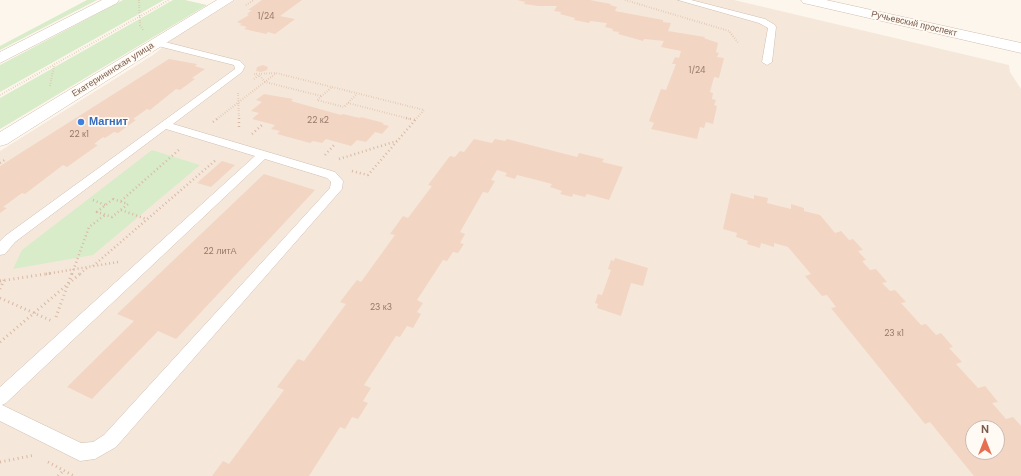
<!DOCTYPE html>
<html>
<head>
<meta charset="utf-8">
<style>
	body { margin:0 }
	#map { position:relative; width:1021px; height:476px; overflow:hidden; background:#fdf6ec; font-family:"DM Sans",sans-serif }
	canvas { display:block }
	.north { position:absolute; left:965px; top:420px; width:40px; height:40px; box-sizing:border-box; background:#fffaf3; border:1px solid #cabbb1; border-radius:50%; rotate:0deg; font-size:11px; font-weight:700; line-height:16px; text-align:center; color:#7a5c4d }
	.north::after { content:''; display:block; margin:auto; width:14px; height:18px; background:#e76f51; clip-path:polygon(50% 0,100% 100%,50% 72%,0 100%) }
</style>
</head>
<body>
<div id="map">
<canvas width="1021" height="476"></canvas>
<div class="north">N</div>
</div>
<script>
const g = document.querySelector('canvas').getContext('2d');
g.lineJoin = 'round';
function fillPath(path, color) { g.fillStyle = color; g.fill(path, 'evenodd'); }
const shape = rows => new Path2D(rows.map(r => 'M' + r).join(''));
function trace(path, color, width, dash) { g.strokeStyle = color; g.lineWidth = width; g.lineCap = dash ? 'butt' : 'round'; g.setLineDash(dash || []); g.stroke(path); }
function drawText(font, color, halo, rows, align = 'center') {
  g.font = font + ' "DM Sans",sans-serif'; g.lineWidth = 3.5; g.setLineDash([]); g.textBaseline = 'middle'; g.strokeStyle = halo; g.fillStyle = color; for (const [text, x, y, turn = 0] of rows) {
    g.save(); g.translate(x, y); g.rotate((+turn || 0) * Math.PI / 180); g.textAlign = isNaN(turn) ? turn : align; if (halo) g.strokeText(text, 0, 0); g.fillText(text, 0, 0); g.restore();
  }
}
fillPath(shape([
	[235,0,734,0,1009,65,1010,72,1021,89,1021,476,0,476,0,151,153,55,174,38],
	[973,428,997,428,997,452,973,452]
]), '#f5e8da');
fillPath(shape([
	[87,0,97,0,0,50,0,46],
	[123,0,164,0,0,92,0,65],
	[173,0,185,0,207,5,0,129,0,98],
	[152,150,200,165,93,255,13,269,22,250]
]), '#d8ecc9');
fillPath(shape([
	[262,0,302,0,280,16,295,19,275,34,268,32,266,34,244,29,247,27,239,25,242,24,237,22,249,15,247,14,252,10,248,10],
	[517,0,590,0,611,4,610,5,617,7,615,11,663,20,663,22,671,23,668,31,705,37,704,38,718,43,716,52,719,53,717,57,724,58,719,78,714,77,710,92,713,93,712,99,716,100,714,105,717,106,713,124,706,122,704,128,700,127,697,139,651,129,654,123,649,121,661,89,666,90,676,64,672,64,675,57,679,58,681,51,661,47,664,41,644,39,643,41,618,34,619,32,612,31,613,29,605,27,607,23,590,21,589,23,574,20,575,18,560,14,561,12,554,11,557,6,538,6,524,4,525,2],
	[169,59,197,64,195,66,205,69,192,78,195,79,180,90,176,89,150,110,147,109,133,119,136,120,118,133,114,132,105,138,103,137,94,144,98,145,67,167,63,165,25,194,22,193,3,207,7,208,0,213,0,166],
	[263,65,268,67,267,70,261,72,256,71,257,67],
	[264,94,293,99,291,101,341,115,343,114,360,118,361,117,384,123,382,124,389,126,382,134,375,132,366,142,357,140,351,146,326,139,322,143,313,141,310,143,277,134,280,131,271,129,275,125,252,119,259,113,251,111,262,102,256,100],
	[474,139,492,143,495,139,505,141,507,139,577,157,579,153,604,159,602,162,623,167,609,200,587,194,585,197,573,194,572,197,560,194,562,191,550,187,552,184,517,175,515,179,505,176,507,173,497,170,491,180,495,181,488,193,483,192,460,232,465,234,460,243,464,244,458,253,453,252,447,261,443,260,417,300,423,303,417,312,421,314,413,328,407,326,400,337,396,336,364,385,371,388,363,401,368,403,358,419,352,417,345,429,340,427,309,476,212,476,223,461,229,464,284,390,277,387,298,359,304,361,346,304,340,302,357,280,361,282,395,235,390,234,403,216,408,218,432,186,428,185,450,156,455,157,460,151,464,152],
	[222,161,235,165,211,187,197,183],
	[264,174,315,190,176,339,158,331,92,399,67,387,134,321,117,314],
	[731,193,754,199,754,195,768,198,767,203,791,209,791,204,804,208,804,211,820,215,835,233,841,231,849,240,853,239,863,250,858,251,866,260,862,261,870,270,876,269,887,282,882,283,890,291,895,290,906,302,901,303,921,325,926,324,936,335,941,333,953,347,949,348,962,362,956,364,978,388,985,386,998,402,992,403,1006,419,1013,417,1021,426,1021,476,974,476,930,422,925,424,831,308,836,307,827,295,822,296,805,276,811,274,788,247,774,243,774,247,761,243,760,248,747,244,748,241,736,237,737,233,723,229],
	[973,428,997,428,997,452,973,452],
	[615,258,648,268,643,286,631,283,621,316,597,308,598,304,595,303,598,294,602,295,611,270,608,269,611,260,614,261]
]), '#f3d5c3');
const service = shape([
	[678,0,691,0,765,19,775,25,776,27,772,62,767,65,762,62,768,28,759,23,678,0],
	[157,40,240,61,245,66,242,72,173,124,335,172,343,181,342,189,116,447,95,459,80,461,0,421,0,387,255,156,166,129,15,242,5,254,0,255,0,241,5,236,235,69,234,65,154,45,153,43,157,40],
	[265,159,327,178,331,182,330,188,104,435,93,442,81,443,2,405,6,403,265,159]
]);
const minor = shape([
	[102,0,119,0,117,3,0,63,0,52,102,0],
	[217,0,234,0,7,144,0,146,0,132,217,0],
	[801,0,826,0,1021,43,1021,53,808,4,803,3,801,0]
]);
trace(service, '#d1beb0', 1);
trace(minor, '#d1beb0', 1);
trace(shape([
	[139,0,140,25,143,30],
	[625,0,729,31,739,44],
	[246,5,254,0],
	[254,74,276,73,424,110,416,119],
	[254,79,259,75,265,82,321,96],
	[50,86,54,65],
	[331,88,317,100,344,107,357,94],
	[238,93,239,119],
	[0,95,169,0],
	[348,103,410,119],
	[217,119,275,74]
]), '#d9b8a5', 2, [0.5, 2]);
trace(shape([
	[239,118,239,130],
	[406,118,415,120],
	[213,122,218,118],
	[252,134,262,125],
	[325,155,334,145],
	[339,159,397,141],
	[0,163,6,159],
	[352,171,368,175,417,118],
	[113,199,128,204,112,217,97,212,113,199],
	[93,200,105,205],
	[121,201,181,148],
	[121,210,146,219],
	[93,266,217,159],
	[46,274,118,262],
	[72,274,89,227,105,215],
	[80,274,88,267]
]), '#d9b8a5', 2.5, [1, 3]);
trace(shape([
	[0,281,52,273],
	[0,289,4,280],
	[0,298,52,321],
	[56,317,72,273],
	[0,342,81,273],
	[0,462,35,455],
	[48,462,74,476],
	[58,476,64,470]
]), '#d9b8a5', 3, [1, 3.5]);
fillPath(service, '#fff');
fillPath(minor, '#fff');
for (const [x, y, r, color] of [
	[81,122,4,"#3f7fe0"]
]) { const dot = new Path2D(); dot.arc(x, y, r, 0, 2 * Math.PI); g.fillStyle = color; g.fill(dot); trace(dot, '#fffaf3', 1.5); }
drawText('9px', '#987a6a', null, [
	["1/24",266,17],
	["1/24",697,71],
	["22 к2",318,121],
	["22 к1",79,135],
	["22 литА",220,252],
	["23 к3",381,308],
	["23 к1",894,334]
]);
drawText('9px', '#7a5c4d', '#fffaf3', [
	["Ручьевский проспект",914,24,13],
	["Екатерининская улица",113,70,-32]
]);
drawText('bold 11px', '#366cbe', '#fffaf3', [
	["Магнит",89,122]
], 'left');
</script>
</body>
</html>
